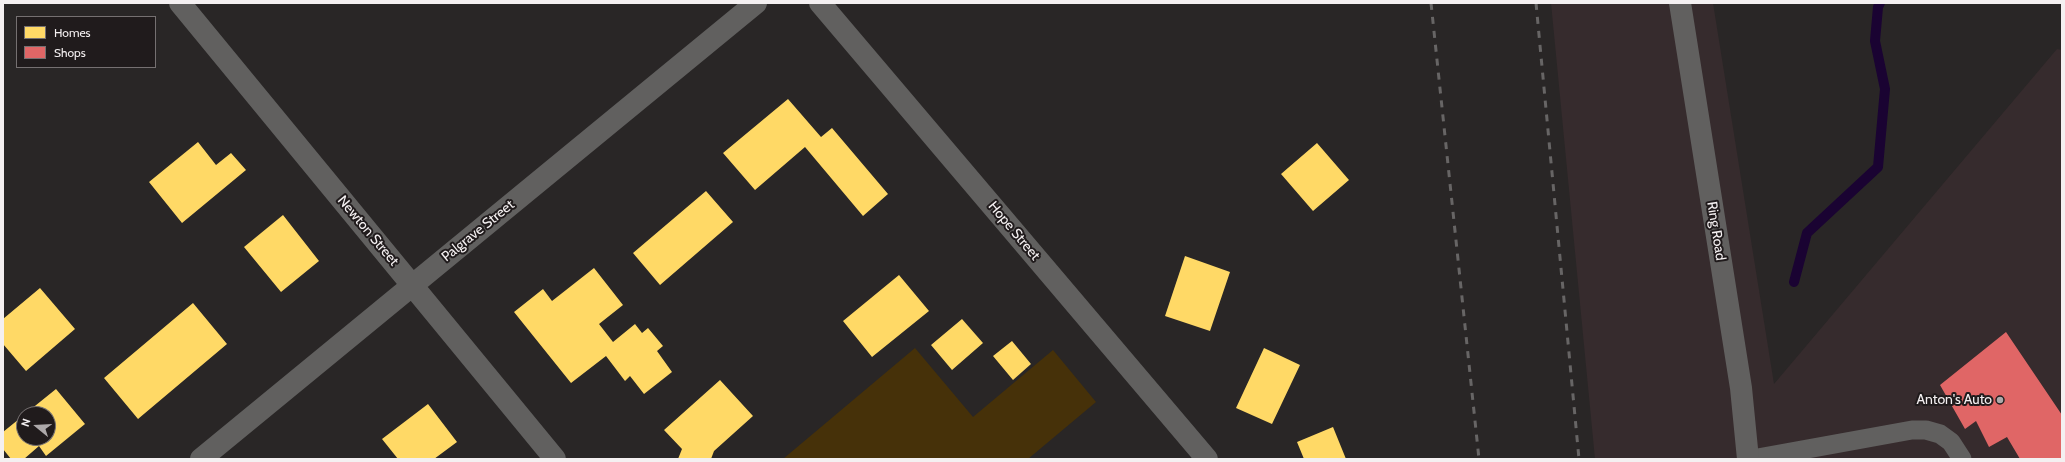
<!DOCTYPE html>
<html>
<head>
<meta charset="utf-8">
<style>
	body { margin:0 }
	#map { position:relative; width:2065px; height:462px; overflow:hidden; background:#292626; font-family:Cabin,sans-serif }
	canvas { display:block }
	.frame { position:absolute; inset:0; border:4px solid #f4f0f1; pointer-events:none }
	.legend { position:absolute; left:16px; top:16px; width:140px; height:52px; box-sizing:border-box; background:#201b1c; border:1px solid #757071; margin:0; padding:5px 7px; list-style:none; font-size:12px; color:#f4f0f1 }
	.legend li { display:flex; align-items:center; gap:8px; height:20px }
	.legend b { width:20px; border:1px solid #757071 }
	.north { position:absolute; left:16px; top:406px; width:40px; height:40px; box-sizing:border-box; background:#201b1c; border:1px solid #757071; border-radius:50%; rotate:288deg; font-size:11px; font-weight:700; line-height:16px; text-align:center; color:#f4f0f1 }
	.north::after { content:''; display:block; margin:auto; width:14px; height:18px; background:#ada9aa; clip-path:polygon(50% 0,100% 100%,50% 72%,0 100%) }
</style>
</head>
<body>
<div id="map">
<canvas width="2065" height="462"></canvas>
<div class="frame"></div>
<ul class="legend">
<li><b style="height:11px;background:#ffd966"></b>Homes</li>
<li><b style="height:11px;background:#e06666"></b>Shops</li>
</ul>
<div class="north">N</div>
</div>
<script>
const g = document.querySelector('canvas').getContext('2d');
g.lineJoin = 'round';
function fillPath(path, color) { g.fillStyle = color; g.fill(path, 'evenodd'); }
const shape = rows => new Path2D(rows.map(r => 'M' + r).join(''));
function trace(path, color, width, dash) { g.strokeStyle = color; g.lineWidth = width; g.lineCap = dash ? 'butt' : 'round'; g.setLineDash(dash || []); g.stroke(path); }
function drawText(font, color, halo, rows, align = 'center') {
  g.font = font + ' Cabin,sans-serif'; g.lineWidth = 4; g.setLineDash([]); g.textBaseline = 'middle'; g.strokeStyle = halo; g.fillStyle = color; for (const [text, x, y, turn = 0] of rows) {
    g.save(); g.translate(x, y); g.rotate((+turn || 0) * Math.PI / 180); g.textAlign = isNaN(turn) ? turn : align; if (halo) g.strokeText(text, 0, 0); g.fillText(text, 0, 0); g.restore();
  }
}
fillPath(shape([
	[1551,3,1713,3,1774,384,2057,49,2062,50,2062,459,1595,459]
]), '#362b2d');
fillPath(shape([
	[915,348,973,417,1053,350,1096,402,1028,459,783,459]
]), '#463109');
fillPath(shape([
	[788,99,821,137,832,128,888,194,863,216,805,147,755,190,723,153],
	[198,142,216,165,231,153,246,170,182,223,149,182],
	[1317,143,1349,180,1313,211,1281,174],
	[706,191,733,222,660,285,633,253],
	[283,215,319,261,281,292,244,247],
	[1185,256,1230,272,1210,331,1165,316],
	[594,268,623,305,599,324,613,342,635,324,642,333,648,328,663,346,657,351,672,372,644,394,630,376,625,381,606,356,571,383,514,312,543,289,552,301],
	[899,275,929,311,872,357,843,321],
	[40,288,75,329,26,371,3,344,3,319],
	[193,303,227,344,138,419,104,378],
	[962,319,983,343,952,370,931,345],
	[1012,341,1031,364,1013,380,993,356],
	[1264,348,1300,365,1272,424,1236,408],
	[720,380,753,416,714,451,711,459,678,459,682,449,664,430],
	[56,389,85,424,46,456,39,446,24,459,11,459,3,449,3,432,24,415,24,438,48,438,48,414,25,414],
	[428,404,457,442,434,459,398,459,382,439],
	[1333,427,1346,459,1304,459,1297,442]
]), '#ffd966');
fillPath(shape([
	[2006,332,2062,415,2062,459,2020,459,2007,437,1989,447,1976,421,1965,429,1940,385]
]), '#e06666');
trace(shape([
	[1794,282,1807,233,1878,167,1885,89,1875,41,1878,7,1880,3]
]), '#1a0332', 10);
trace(shape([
	[1752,459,1912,430,1926,430,1940,434,1951,442,1962,459]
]), '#61605f', 19);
trace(shape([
	[180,3,555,459],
	[1680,3,1741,388,1748,459],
	[201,459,756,3]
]), '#61605f', 22);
trace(shape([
	[820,3,1207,459]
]), '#61605f', 22);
trace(shape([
	[1431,3,1479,459],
	[1536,3,1579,459]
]), '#676565', 3, [7, 7]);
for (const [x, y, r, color] of [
	[2000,400,4,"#ada9aa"]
]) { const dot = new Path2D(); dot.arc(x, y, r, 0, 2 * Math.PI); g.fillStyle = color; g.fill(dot); trace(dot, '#201b1c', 1.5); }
drawText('14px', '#f4f0f1', '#201b1c', [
	["Newton Street",368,231,50],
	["Palgrave Street",478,231,-39],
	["Hope Street",1014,231,50],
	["Ring Road",1716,231,81]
]);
drawText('14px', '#f4f0f1', '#201b1c', [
	["Anton's Auto",1992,400]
], 'right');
</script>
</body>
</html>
